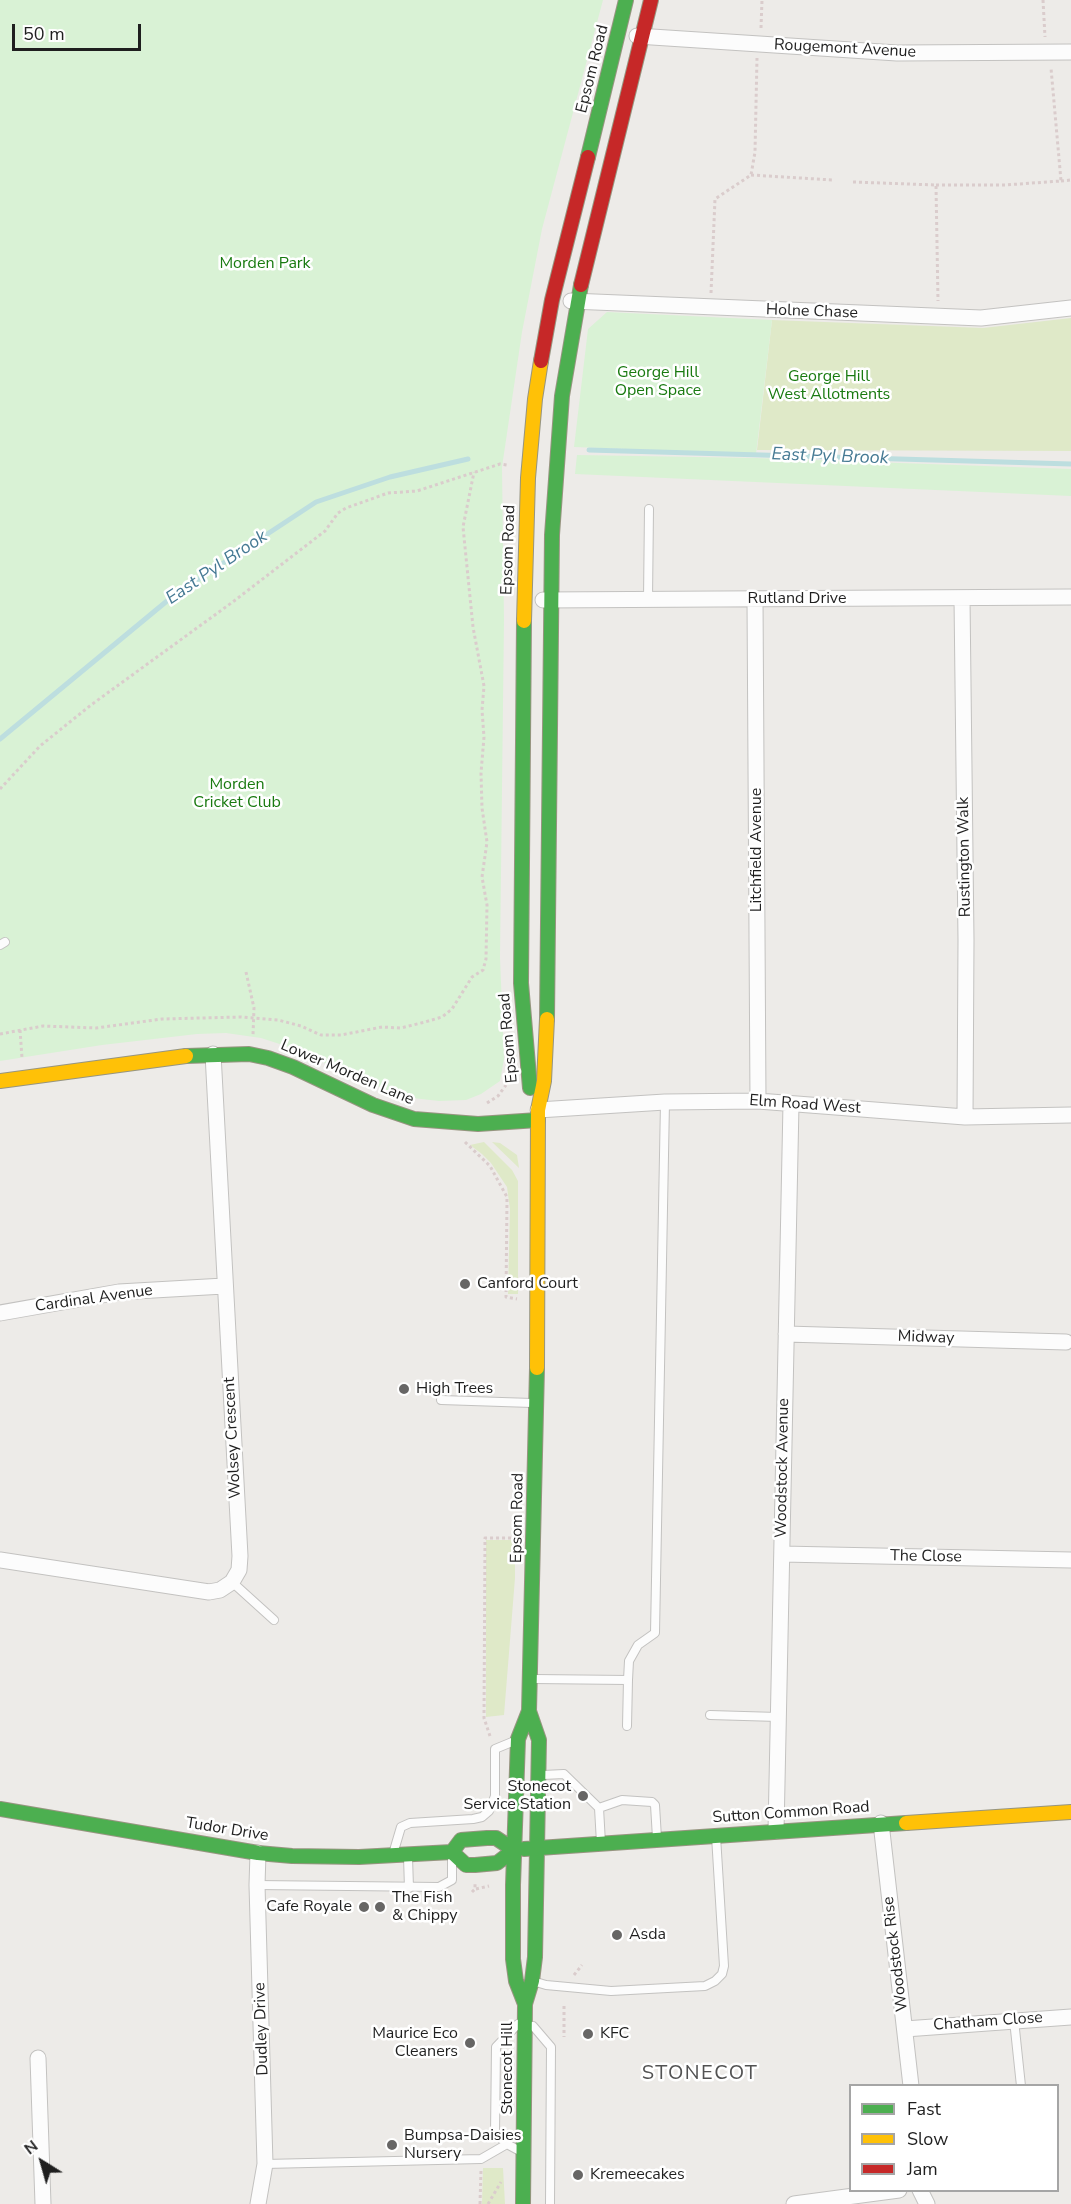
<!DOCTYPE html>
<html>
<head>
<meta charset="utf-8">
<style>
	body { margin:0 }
	#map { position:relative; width:1071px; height:2204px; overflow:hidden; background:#edebe8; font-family:"Nunito Sans",sans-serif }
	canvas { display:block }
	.legend { position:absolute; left:849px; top:2084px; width:210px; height:108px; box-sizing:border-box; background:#fff; border:2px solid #a5a5a5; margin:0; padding:8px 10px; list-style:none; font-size:18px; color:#1f1f1f }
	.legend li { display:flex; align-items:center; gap:12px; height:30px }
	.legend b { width:30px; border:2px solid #a5a5a5 }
	.north { position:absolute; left:12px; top:2132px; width:60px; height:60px; -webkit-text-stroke:4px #fff; paint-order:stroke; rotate:323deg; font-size:16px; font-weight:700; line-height:24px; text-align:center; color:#1f1f1f }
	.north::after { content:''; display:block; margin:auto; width:21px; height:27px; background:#1f1f1f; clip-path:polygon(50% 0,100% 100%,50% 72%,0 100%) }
	.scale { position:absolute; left:12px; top:24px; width:129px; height:27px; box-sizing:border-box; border:3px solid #1f1f1f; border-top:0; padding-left:8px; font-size:18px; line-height:21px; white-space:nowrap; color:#1f1f1f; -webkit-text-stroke:4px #fff; paint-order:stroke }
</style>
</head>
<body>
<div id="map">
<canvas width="1071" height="2204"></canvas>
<ul class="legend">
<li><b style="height:8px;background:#4caf50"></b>Fast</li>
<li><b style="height:8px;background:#ffc107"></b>Slow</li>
<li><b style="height:8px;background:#c62828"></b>Jam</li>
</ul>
<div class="north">N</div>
<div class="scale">50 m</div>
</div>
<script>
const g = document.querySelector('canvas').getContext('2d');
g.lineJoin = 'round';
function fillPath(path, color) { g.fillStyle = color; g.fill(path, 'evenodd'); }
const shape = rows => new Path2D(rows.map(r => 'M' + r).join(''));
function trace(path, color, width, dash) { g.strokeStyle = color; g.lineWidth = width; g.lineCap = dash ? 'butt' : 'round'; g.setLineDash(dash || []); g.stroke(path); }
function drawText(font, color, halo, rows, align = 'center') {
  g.font = font + ' "Nunito Sans",sans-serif'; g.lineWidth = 5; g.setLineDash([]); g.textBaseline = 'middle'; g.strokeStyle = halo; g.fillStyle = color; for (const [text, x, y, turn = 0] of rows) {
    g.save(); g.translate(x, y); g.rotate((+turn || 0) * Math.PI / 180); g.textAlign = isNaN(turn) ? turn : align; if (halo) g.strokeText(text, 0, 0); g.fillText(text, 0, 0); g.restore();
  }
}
fillPath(shape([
	[1071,318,1071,451,757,450,772,320,983,328],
	[484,1142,512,1170,518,1181,518,1294,508,1294,510,1209,507,1187,491,1163,482,1154,470,1145],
	[492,1142,500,1143,517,1155,519,1168],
	[486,1540,515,1540,515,1578,504,1715,486,1717],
	[483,2168,503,2168,505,2204,482,2204]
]), '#dfe9c8');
fillPath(shape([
	[0,0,603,0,542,229,522,332,502,467,504,620,500,957,504,1059,500,1081,481,1094,466,1100,439,1101,404,1097,337,1069,295,1049,261,1038,226,1033,197,1034,102,1045,0,1061],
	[607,312,772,320,756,454,574,447,588,329],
	[577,455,756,458,1071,469,1071,496,575,474]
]), '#d9f2d5');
trace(shape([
	[589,450,1071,464],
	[0,739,173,596,316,502,390,477,468,459]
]), '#bddedf', 5);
const lane = shape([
	[648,599,649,509],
	[0,945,5,942],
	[441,1400,532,1403],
	[232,1582,274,1620],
	[534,1679,628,1680,629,1661,638,1645,655,1633,665,1102],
	[710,1715,778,1717],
	[627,1726,628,1680],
	[543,1775,564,1774,599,1808,601,1843],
	[599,1808,622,1800,652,1802,655,1805,657,1838],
	[393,1854,401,1827,410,1823,473,1819,482,1817,489,1811,495,1796,495,1749,512,1742],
	[408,1857,409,1888],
	[257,1885,439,1887,452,1880,452,1856],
	[536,1982,546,1985,611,1991,705,1986,715,1981,722,1974,724,1966,716,1836],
	[1014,2020,1021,2086],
	[533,2026,551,2047,550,2204],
	[518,2150,507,2144,495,2133,496,2047,518,2024],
	[265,2164,481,2159,507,2144]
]);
const street = shape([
	[637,36,897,53,1071,52],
	[571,301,981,318,1071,308],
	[962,598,966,940,965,1117],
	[755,599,758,1101],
	[543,600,1071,597],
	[538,1110,665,1102,758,1101,965,1117,1071,1115],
	[0,1313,119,1292,224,1286],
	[786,1334,1066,1342],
	[782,1554,1071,1560],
	[0,1560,209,1592,220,1590,232,1582,239,1570,240,1556,213,1054],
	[881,1823,911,2086],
	[776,1831,791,1104],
	[905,2029,1071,2017],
	[38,2058,43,2204],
	[920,2190,927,2204],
	[258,2204,265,2164,257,1885,258,1853],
	[794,2204,899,2190]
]);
const fast = shape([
	[588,157,626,0],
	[524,621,521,983,530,1088],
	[547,1019,552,535,562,396,581,285],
	[186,1056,249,1054,268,1058,293,1067,373,1105,414,1119,478,1124,538,1120],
	[0,1809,258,1853,292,1856,359,1857,452,1852,466,1865,475,1865,497,1863,514,1850],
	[524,1849,906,1823],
	[452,1852,461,1840,487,1838,496,1838,514,1850],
	[525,2004,516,1981,513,1959,513,1885,518,1739,529,1711,537,1368],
	[523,2204,525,2004,532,1981,535,1957,539,1740,529,1711]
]);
const slow = shape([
	[524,621,528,478,535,399,541,361],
	[0,1081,186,1056],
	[537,1368,538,1110,544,1081,547,1019],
	[906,1823,1071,1812]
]);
const jam = shape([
	[581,285,651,0],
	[541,361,552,300,588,157]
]);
trace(lane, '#c3c2c0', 10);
trace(street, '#c3c2c0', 17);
trace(fast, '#979580', 16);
trace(slow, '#979580', 16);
trace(jam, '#979580', 16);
trace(shape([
	[1043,0,1045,37],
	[761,28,762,0],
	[751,175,833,180],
	[1061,181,1071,180],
	[853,182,936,185,938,301],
	[936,185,1005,185,1061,181,1051,68],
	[711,293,715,199,751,175,755,152,757,58],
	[0,789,40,746,91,705,234,601,325,531,338,513,346,508,388,493,417,491,500,464,507,465],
	[246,972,254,1008,253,1035],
	[20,1030,22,1058],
	[0,1034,43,1026,96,1028,162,1019,241,1017,278,1020,301,1026,321,1035,341,1035,382,1027,401,1028,425,1022,442,1017,452,1009,472,977,483,970,486,959,487,905,482,877,487,842,482,808,481,773,484,737,482,710,484,686,473,627,463,527,474,472],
	[487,1103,498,1096,506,1085],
	[465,1142,490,1166,507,1197,506,1297,517,1299],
	[490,1736,484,1718,485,1538,511,1538],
	[476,1889,489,1886],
	[472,1892,475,1889,475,1884],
	[574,1975,582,1965],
	[564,2006,564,2037],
	[480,2204,481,2170],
	[488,2204,501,2182]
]), '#dacccc', 3, [3, 3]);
trace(lane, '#fcfcfc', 8);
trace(street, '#fcfcfc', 15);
trace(fast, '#4caf50', 14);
trace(slow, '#ffc107', 14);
trace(jam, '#c62828', 14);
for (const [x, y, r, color] of [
	[465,1284,6,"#676665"],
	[404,1389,6,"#676665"],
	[583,1796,6,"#676665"],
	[364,1907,6,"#676665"],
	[380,1907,6,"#676665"],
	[617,1935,6,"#676665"],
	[588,2034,6,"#676665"],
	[470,2043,6,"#676665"],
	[392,2145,6,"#676665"],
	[578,2175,6,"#676665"]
]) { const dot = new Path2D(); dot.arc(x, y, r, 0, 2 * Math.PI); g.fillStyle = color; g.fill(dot); trace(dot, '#fff', 2); }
drawText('16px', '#1f1f1f', '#fff', [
	["Rougemont Avenue",845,49,3],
	["Epsom Road",593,69,-76],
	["Holne Chase",812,312,2],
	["Epsom Road",509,550,-88],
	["Rutland Drive",797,599],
	["Litchfield Avenue",757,850,-90],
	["Rustington Walk",965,857,-91],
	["Epsom Road",509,1038,-95],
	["Lower Morden Lane",347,1073,23],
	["Elm Road West",805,1105,4],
	["Cardinal Avenue",94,1299,-8],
	["Midway",926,1338,2],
	["Wolsey Crescent",233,1438,-93],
	["Woodstock Avenue",783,1468,-89],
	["Epsom Road",518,1518,-89],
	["The Close",926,1557,1],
	["Sutton Common Road",791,1813,-4],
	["Tudor Drive",227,1830,9],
	["Woodstock Rise",896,1954,-97],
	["Chatham Close",988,2022,-4],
	["Dudley Drive",262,2029,-92],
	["Stonecot Hill",508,2068,-90]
]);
drawText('16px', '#197a10', '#fff', [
	["Morden Park",265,264],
	["George Hill",658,373],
	["Open Space",658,391],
	["George Hill",829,377],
	["West Allotments",829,395],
	["Morden",237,785],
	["Cricket Club",237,803]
]);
drawText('16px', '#1f1f1f', '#fff', [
	["Canford Court",477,1284],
	["High Trees",416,1389],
	["Stonecot",571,1787,"right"],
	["Service Station",571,1805,"right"],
	["The Fish",392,1898],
	["& Chippy",392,1916],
	["Cafe Royale",352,1907,"right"],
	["Asda",629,1935],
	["Maurice Eco",458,2034,"right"],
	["Cleaners",458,2052,"right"],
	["KFC",600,2034],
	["Bumpsa-Daisies",404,2136],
	["Nursery",404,2154],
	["Kremeecakes",590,2175]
], 'left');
drawText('italic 18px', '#467a94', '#fff', [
	["East Pyl Brook",830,457,2],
	["East Pyl Brook",217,568,-34]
]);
g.letterSpacing = '1.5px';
drawText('20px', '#525252', '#fff', [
	["STONECOT",700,2074]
]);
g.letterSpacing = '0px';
</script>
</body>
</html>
